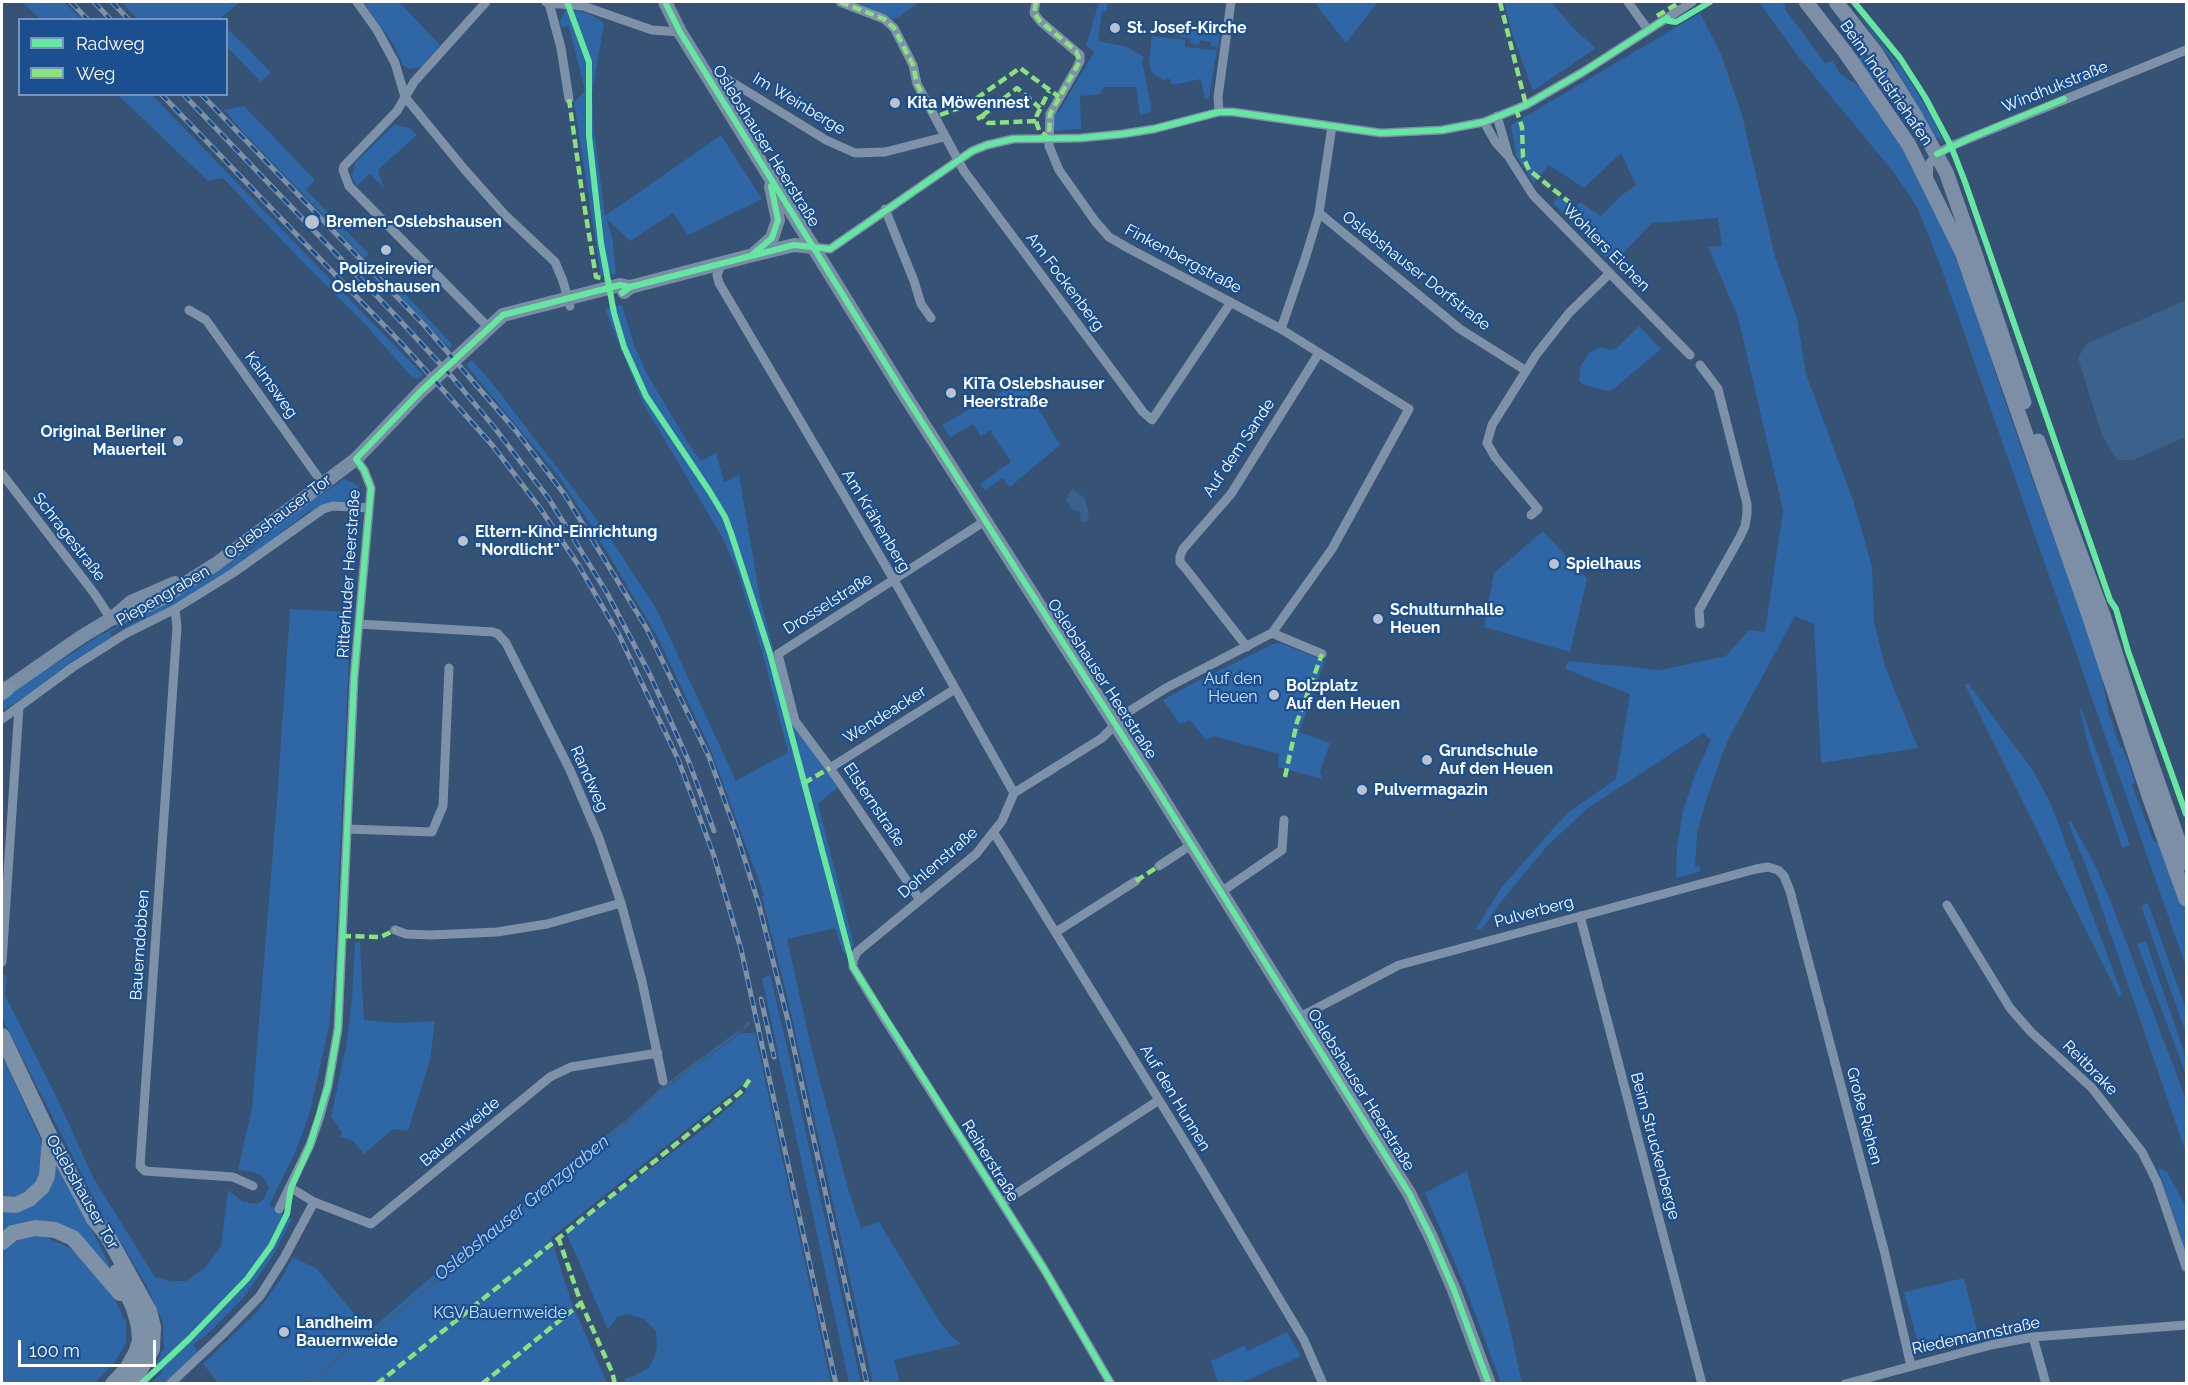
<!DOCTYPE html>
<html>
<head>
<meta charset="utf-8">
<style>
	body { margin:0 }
	#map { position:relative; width:2188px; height:1385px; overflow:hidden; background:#365274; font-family:Raleway,sans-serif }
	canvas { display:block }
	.frame { position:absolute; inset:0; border:3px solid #fff; pointer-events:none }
	.legend { position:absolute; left:18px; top:18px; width:210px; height:78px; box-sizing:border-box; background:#1b4f8f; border:2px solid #7695bc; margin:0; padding:8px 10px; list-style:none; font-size:18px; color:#fff }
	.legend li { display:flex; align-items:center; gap:12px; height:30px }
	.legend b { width:30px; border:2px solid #7695bc }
	.scale { position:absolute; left:18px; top:1340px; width:138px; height:27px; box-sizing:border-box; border:3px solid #fff; border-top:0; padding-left:8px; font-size:18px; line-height:21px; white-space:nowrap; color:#fff; -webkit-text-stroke:4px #1b4f8f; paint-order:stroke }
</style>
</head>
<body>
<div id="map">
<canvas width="2188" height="1385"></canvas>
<div class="frame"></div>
<ul class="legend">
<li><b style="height:8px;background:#66e7a1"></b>Radweg</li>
<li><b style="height:8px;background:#8de07e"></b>Weg</li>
</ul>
<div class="scale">100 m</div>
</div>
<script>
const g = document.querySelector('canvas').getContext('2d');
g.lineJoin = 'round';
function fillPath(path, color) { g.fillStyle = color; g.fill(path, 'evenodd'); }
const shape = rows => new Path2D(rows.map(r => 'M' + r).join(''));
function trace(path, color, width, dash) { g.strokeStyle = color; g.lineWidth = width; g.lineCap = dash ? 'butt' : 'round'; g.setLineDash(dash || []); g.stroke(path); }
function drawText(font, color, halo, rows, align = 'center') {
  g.font = font + ' Raleway,sans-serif'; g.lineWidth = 4.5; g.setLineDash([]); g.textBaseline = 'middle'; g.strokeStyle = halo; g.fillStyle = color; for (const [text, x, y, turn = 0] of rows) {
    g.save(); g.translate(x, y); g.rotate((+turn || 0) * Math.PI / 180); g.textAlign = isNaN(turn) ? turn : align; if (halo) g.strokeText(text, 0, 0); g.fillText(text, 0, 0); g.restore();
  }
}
fillPath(shape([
	[22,2,64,2,81,19,40,19],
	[121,2,240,2,218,20,138,19],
	[363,2,399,2,440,45,421,67,409,69,403,65,394,45],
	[852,2,919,2,900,16,893,19],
	[1099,2,1109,2,1107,5,1107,11,1102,11,1098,41,1128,47,1144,57,1142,61,1152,111,1140,115,1136,87,1104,87,1100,94,1080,96,1081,129,1055,131,1053,127,1055,112,1058,113,1094,52,1086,46],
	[1314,2,1378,2,1346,43],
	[1504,2,1551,2,1576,31,1596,48,1533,91,1512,33],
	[1759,2,1785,2,1785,9,1825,63,1833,61,1840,74,1861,87,1895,133,1942,222,1977,315,2003,396,2104,678,2102,679,2108,710,2120,747,2123,748,2135,781,2132,785,2154,842,2160,843,2186,912,2186,967,1942,270,1917,207,1895,174,1801,60],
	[1853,7,1904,71,1934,121,1943,141,1933,135,1905,89,1893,62],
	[565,11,577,11,588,13,604,23,592,94,594,129,605,216,721,135,762,199,688,235,673,213,630,241,606,218,612,236,616,274,601,276,574,102,585,91,569,26,561,27,560,20],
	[1700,13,1721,54,1742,115,1775,257,1797,318,1806,374,1853,500,1872,567,1874,621,1885,666,1918,748,1821,763,1814,624,1795,616,1728,740,1721,758,1705,804,1697,834,1695,866,1699,866,1701,871,1676,878,1677,848,1683,811,1695,775,1711,740,1703,733,1588,808,1547,846,1500,903,1482,929,1475,930,1501,888,1551,831,1569,812,1616,779,1630,694,1565,669,1568,661,1661,670,1726,656,1749,630,1765,632,1783,510,1738,317,1708,247,1722,246,1718,218,1652,223,1613,264,1553,203,1559,197,1575,209,1580,202,1601,216,1622,195,1636,185,1621,153,1584,188,1549,165,1534,183,1516,156,1511,125],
	[1175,28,1220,34,1218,48,1211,46,1211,42,1200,40,1199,45,1191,44,1191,39,1174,35],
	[227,29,246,46,271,73,261,82,227,47],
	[1152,36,1185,40,1185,47,1217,50,1209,98,1205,99,1201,79,1172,85,1170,79,1163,80,1151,72,1149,61],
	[1853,54,1863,55,1867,59,1894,100,1908,116,1924,144,1921,144,1876,81,1860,65],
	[118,95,152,95,423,375,418,379,410,375,364,323,295,254,223,178,208,181],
	[244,106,315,180,306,190,369,254,364,258,243,132,224,110],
	[394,125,410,128,417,135,378,170,384,188,370,174,357,186,352,177,355,163],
	[386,277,392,283,394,282,451,343,452,345,450,349,384,279],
	[622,305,634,345,647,374,688,443,701,461,716,453,724,482,739,475,760,598,791,718,839,786,818,804,854,945,844,954,835,928,787,939,811,1047,849,1192,861,1228,879,1222,940,1322,951,1336,961,1344,894,1360,900,1383,873,1383,789,1004,762,897,764,895,710,748,657,636,592,527,560,478,466,365,472,360,492,383,605,530,657,610,736,781,788,752,762,651,737,570,722,537,643,403,605,309],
	[1639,326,1661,349,1615,388,1608,391,1582,384,1579,380,1581,365,1590,352,1601,347,1609,350,1617,348],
	[1023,383,1060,445,1011,486,1009,487,1003,478,985,490,980,484,1011,462,990,430,981,436,973,424,950,437,942,425,985,400],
	[344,479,359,486,359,502,328,504,308,512,237,567,200,590,125,630,124,628,139,620,140,613,216,571,251,549,281,522],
	[1543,531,1587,579,1570,652,1484,627,1494,573],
	[290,609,351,612,334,980,329,1026,310,1112,295,1153,269,1205,292,1219,272,1257,244,1297,211,1331,193,1345,198,1352,165,1383,150,1383,162,1373,156,1363,164,1348,163,1323,148,1289,120,1240,108,1226,2,1018,2,974,7,975,5,995,57,1098,94,1179,155,1277,171,1281,186,1281,205,1268,221,1246,228,1190,243,1202,258,1204,264,1199,269,1187,263,1177,254,1172,238,1170,252,1108,277,801],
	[133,617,134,619,110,632,112,637,73,661,20,700,2,711,2,699,7,695,94,639],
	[1280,643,1325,661,1299,732,1330,743,1320,772,1322,779,1278,767,1279,754,1214,736,1206,740,1190,720,1180,724,1163,700,1188,686,1273,644],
	[1968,683,2032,769,2051,804,2122,994,2119,997,1965,685],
	[2081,708,2130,845,2122,848,2088,744,2080,709],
	[2071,821,2095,865,2111,902,2186,1099,2186,1153,2095,889,2068,822],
	[2148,903,2186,1009,2186,1034,2141,906],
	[2146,941,2186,1058,2186,1075,2137,944],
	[355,942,360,942,364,1020,398,1023,435,1021,430,1060,408,1131,393,1129,364,1154,352,1140,340,1137,342,1132,331,1117,346,1046,352,1000],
	[770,975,789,1056,861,1383,849,1383,762,978],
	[741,1033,755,1033,831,1383,626,1383,624,1379,634,1376,650,1367,657,1348,656,1331,644,1319,627,1314,617,1317,608,1330,566,1232,705,1128,746,1092,746,1082,551,1238,572,1304,607,1383,219,1384,203,1364,257,1312,282,1277,293,1257,317,1269,369,1331,424,1283,659,1093],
	[2,1055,40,1138,43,1155,41,1172,34,1185,20,1195,6,1198,2,1197],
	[54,1152,114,1275,57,1226,2,1234,2,1209,21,1207],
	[2158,1168,2167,1172,2186,1207,2186,1254],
	[1467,1171,1509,1324,1522,1383,1501,1383,1465,1287,1425,1193],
	[42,1235,71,1249,91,1269,115,1300,126,1322,126,1343,115,1362,95,1383,2,1384,2,1251,19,1239],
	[1964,1278,1979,1338,1925,1351,1919,1347,1904,1292],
	[1287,1332,1301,1356,1241,1383,1218,1383,1211,1361,1245,1345,1247,1351]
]), '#2f66a5');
fillPath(shape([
	[2186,300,2186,437,2133,460,2117,460,2102,435,2078,358,2086,344],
	[1073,489,1085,498,1089,515,1087,522,1081,522,1080,512,1072,509,1066,500,1069,493]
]), '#3b618d');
trace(shape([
	[745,1027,749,1023],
	[305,1384,412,1301,562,1176,589,1156,664,1087,739,1032]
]), '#3b618d', 3);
trace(shape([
	[357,2,377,30,395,63,405,97,465,170,504,214,555,262,563,281,570,306],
	[486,2,414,82,397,111,344,166,343,170,349,186,489,328],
	[546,2,549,3,583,6,652,30,680,32],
	[840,2,884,19,894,28,913,65,917,84,964,171,1143,412,1152,420,1231,302],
	[1036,2,1034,13,1040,21,1080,55,1080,61,1076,69,1050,114,1049,146,1059,170,1095,221,1109,237,1128,248,1281,329],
	[1628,2,1648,30],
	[549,3,561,48,569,99],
	[710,81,727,79,826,140,855,153,885,152,944,137],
	[1219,112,1218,97,1231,2],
	[1497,116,1508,154],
	[1484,122,1496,143,1509,157,1533,195,1690,355],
	[1928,179,1929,164,1937,154,1951,146,2186,50],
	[885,209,914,281,921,304,931,318],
	[1319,213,1460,329,1525,370],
	[813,247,830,249,972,151,987,145,1013,139,1081,138,1122,134,1154,129,1219,112,1233,112,1381,133,1442,130,1484,122,1526,105,1583,72,1692,2],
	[721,265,717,275,719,283,894,580,1014,793],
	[189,310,206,320,323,484],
	[2,474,94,593,111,619],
	[1531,515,1538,509,1495,457,1487,443,1492,425,1536,355,1569,313,1610,273],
	[175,609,177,627,140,1166,145,1171,233,1177,253,1186],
	[359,624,493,632,498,634,506,643,570,770,599,838,621,903,642,981,663,1081],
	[1700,624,1699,610,1740,537,1745,526,1747,514,1747,504,1718,389,1700,365],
	[1272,633,1322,654],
	[1247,647,1186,569,1180,562,1180,556,1183,549,1231,494,1319,353],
	[2,719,73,667,125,634,175,609,233,573,323,509,333,506,369,508],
	[830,768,955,689],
	[347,829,432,832,443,806,449,668],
	[994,833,1188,1147,1304,1340,1323,1384],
	[1159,866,1191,845],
	[1221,892,1282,850,1284,820],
	[920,900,830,768,795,721,778,654,985,521],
	[1947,905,2010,1008,2031,1032,2092,1088,2142,1152,2157,1182,2186,1267],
	[1580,916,1702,1384],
	[395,930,406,934,431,935,497,932,547,924,621,903],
	[1056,932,1136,881],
	[2,962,19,707],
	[1300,1017,1399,965,1756,869,1768,867,1778,870,1784,876,1790,891,1884,1250,1911,1366],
	[291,1188,314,1202,371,1224,550,1077,571,1067,658,1053],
	[1002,1203,1159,1100],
	[279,1209,310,1145,320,1116,328,1086,338,1029,354,678,371,488,364,470,356,459],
	[2033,1337,2046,1384],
	[170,1384,222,1335,260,1296,284,1258,314,1202],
	[1111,1384,1044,1269,881,1013,853,967,853,961,857,952,976,854,1002,821,1014,793,1102,738,1128,712,1166,688,1272,633,1332,549,1409,409,1281,329,1305,259,1319,213,1332,126],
	[1845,1384,1991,1345,2033,1337,2186,1325]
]), '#7d92a8', 9);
trace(shape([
	[665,2,680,32,906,397,1156,788,1409,1193,1431,1237,1454,1290,1489,1384],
	[755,253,772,238,778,220,771,187,772,183],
	[624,292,630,287,753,255,794,245,813,247],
	[111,619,136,611,159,600,216,564,356,459,420,392,503,315,620,285,630,287],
	[6,689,81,637,111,619,131,602,175,583]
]), '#798da4', 14);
trace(shape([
	[1806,2,1845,52,1909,145,1962,252,2090,618,2150,799,2186,899],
	[1836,2,1876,53,1914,114,1946,172,1975,254,2024,402],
	[2038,441,2103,615,2143,740,2186,863]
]), '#7d8ea7', 15);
trace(shape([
	[2,692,6,689],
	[2,1036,50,1137,94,1219,107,1235,149,1311,153,1327,152,1349,138,1373,126,1384],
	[2,1204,16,1205,29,1199,42,1187,47,1176,50,1138],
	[2,1242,13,1233,35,1228,55,1230,73,1238,120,1293],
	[113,1384,127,1369,136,1353,140,1341,139,1327,134,1308,117,1272]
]), '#7e92a7', 16);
const rail = shape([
	[71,2,88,20],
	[94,2,111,20],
	[112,2,129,20],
	[161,94,403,345,493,446,540,508,579,566,619,635,678,759,714,856,741,949,836,1384],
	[183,94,394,314,453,378,494,427,549,499,607,593,650,675,689,762,714,831],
	[201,94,424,325,516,431,565,495,647,629,709,757,737,835,759,905,788,1021,867,1384],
	[761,999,774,1057]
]);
trace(rail, '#7e92a7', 5);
trace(rail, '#1b4f8f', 3, [9]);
trace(shape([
	[840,2,884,19,894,28,913,65,917,84,932,113],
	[1036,2,1034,13,1040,21,1076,51,1080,61,1050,114,1049,139],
	[1500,2,1526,105],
	[1657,16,1680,2],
	[569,99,582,192,596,277,608,279],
	[1516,109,1522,127,1523,157,1529,170,1574,206],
	[940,115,967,105,1020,68,1059,97],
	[982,116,1017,88,1040,108],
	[977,119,982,116,988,123,1036,121],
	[1049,139,1039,130,1036,121,1037,115,1049,91],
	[1285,777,1297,722,1322,654],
	[804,783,830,768],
	[1136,881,1159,866],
	[342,936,381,937,395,930],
	[558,1237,581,1303,612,1372,615,1384],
	[377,1384,742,1091,750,1079],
	[482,1384,581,1303]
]), '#8de07e', 4.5, [9, 4.5]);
trace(shape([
	[567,2,589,62,589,136,601,243,614,313,624,347,646,396,710,492,725,517,731,533,770,654,853,967,1044,1269,1111,1384],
	[665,2,680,32,906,397,1156,788,1409,1193,1431,1237,1454,1290,1489,1384],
	[1854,2,1900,58,1925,97,1951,146,1965,182,2110,600,2116,609,2128,651,2186,814],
	[1937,154,1970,138,2064,99],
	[753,254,772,238,778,220,771,186],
	[622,293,630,287,794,245,830,249,972,151,987,145,1013,139,1081,138,1122,134,1154,129,1219,112,1233,112,1381,133,1442,130,1484,122,1526,105,1583,72,1667,18,1669,21,1676,22,1710,2],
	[141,1384,189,1339,247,1279,271,1246,287,1214,291,1188,310,1145,328,1086,338,1029,354,678,371,488,364,470,356,459,420,392,503,315,620,285,630,287]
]), '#66e7a1', 6);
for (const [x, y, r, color] of [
	[1115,28,6,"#b9c2ce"],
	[895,103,6,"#b9c2ce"],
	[312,222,8,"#b9c2ce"],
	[386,250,6,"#b9c2ce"],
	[951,393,6,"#b9c2ce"],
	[178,441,6,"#b9c2ce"],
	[463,541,6,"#b9c2ce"],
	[1554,564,6,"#b9c2ce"],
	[1378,619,6,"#b9c2ce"],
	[1274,695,6,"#b9c2ce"],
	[1427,760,6,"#b9c2ce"],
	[1362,790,6,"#b9c2ce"],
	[284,1332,6,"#b9c2ce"]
]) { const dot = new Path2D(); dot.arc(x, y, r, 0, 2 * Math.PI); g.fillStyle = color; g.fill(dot); trace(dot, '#1b4f8f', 2); }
drawText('bold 16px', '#fff', '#1b4f8f', [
	["St. Josef-Kirche",1127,28],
	["Kita Möwennest",907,103],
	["Bremen-Oslebshausen",326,222],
	["Polizeirevier",386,269,"center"],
	["Oslebshausen",386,287,"center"],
	["KiTa Oslebshauser",963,384],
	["Heerstraße",963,402],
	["Original Berliner",166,432,"right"],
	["Mauerteil",166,450,"right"],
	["Eltern-Kind-Einrichtung",475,532],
	["\"Nordlicht\"",475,550],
	["Spielhaus",1566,564],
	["Schulturnhalle",1390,610],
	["Heuen",1390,628],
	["Bolzplatz",1286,686],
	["Auf den Heuen",1286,704],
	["Grundschule",1439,751],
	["Auf den Heuen",1439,769],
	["Pulvermagazin",1374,790],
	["Landheim",296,1323],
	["Bauernweide",296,1341]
], 'left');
drawText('16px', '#fff', '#1b4f8f', [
	["Beim Industriehafen",1886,83,55],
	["Windhukstraße",2055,87,-22],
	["Im Weinberge",799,104,31],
	["Oslebshauser Heerstraße",766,146,58],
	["Wohlers Eichen",1606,248,45],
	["Finkenbergstraße",1183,259,28],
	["Oslebshauser Dorfstraße",1416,271,38],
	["Am Fockenberg",1065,282,53],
	["Kalmsweg",271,385,54],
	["Auf dem Sande",1239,448,-56],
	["Oslebshauser Tor",278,517,-37],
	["Am Krähenberg",876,521,59],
	["Schragestraße",69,537,52],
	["Ritterhuder Heerstraße",349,574,-86],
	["Piepengraben",163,596,-30],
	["Drosselstraße",828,604,-32],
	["Oslebshauser Heerstraße",1102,679,57],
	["Wendeacker",885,715,-32],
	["Randweg",589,779,66],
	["Elsternstraße",874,805,56],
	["Dohlenstraße",938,863,-41],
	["Pulverberg",1534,912,-15],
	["Bauerndobben",140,945,-86],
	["Reitbrake",2090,1068,45],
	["Oslebshauser Heerstraße",1361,1090,58],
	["Auf den Hunnen",1175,1098,59],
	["Große Riehen",1864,1116,75],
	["Bauernweide",460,1132,-40],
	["Beim Struckenberge",1655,1146,75],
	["Reiherstraße",990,1161,58],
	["Oslebshauser Tor",82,1192,60],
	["Riedemannstraße",1976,1336,-12]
]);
drawText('16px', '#cfe3fa', '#1b4f8f', [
	["Auf den",1233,679],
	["Heuen",1233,697],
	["KGV Bauernweide",500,1313]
]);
drawText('italic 18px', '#b5d3f5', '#1b4f8f', [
	["Oslebshauser Grenzgraben",522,1208,-39]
]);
</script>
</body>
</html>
